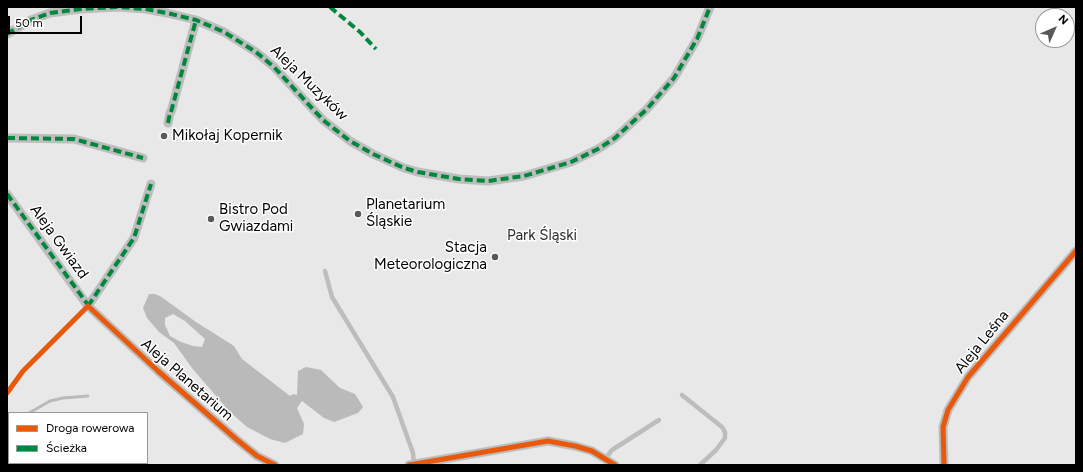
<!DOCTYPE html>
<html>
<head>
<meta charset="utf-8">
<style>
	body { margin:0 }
	#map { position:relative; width:1083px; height:472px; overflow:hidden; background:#fff; font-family:Figtree,sans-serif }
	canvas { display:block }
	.frame { position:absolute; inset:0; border:8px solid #000; pointer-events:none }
	.legend { position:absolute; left:8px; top:412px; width:140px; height:52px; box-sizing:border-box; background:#fff; border:1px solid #999; margin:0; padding:5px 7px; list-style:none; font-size:12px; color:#000 }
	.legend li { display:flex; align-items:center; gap:8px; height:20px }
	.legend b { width:20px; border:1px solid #999 }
	.north { position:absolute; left:1035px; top:8px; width:40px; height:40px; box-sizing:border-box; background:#fff; border:1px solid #999; border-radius:50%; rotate:45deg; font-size:11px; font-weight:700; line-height:16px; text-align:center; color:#000 }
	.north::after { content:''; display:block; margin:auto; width:14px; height:18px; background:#595959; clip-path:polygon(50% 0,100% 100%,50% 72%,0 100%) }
	.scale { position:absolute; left:8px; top:16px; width:74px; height:18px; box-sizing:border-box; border:2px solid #000; border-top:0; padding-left:5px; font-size:12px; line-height:14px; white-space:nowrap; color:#000; -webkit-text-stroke:3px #fff; paint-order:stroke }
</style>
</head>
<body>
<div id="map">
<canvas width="1083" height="472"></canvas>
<div class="frame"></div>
<ul class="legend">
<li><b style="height:5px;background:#e8590c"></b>Droga rowerowa</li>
<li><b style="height:5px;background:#00873e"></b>Ścieżka</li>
</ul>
<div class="north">N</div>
<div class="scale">50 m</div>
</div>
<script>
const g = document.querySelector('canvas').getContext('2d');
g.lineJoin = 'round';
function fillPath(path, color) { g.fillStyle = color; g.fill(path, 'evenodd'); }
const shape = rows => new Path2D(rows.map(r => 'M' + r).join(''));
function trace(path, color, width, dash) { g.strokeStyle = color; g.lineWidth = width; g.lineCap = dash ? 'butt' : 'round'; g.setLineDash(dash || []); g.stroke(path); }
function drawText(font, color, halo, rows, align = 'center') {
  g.font = font + ' Figtree,sans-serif'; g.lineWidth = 3; g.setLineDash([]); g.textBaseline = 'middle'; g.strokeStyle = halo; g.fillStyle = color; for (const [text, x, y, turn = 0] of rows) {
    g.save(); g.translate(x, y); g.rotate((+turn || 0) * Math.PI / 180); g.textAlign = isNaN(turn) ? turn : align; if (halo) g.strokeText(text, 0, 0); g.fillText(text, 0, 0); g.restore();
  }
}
fillPath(shape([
	[7,7,1076,7,1076,465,7,465],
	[1043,16,1067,16,1067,40,1043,40],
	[9,413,147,413,147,463,9,463]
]), '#e8e8e8');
fillPath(shape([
	[149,294,155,294,160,296,196,322,234,346,242,359,290,396,293,394,297,395,298,371,306,367,321,370,340,388,355,394,363,407,358,413,334,422,324,418,302,401,297,408,304,424,303,434,285,443,270,439,247,427,229,411,192,368,174,343,159,332,147,318,143,308],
	[173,314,185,321,205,339,202,347,193,346,181,342,170,336,165,325,165,318]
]), '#bababa');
trace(shape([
	[29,413,50,401,63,398,88,396],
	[7,429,9,427]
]), '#bababa', 3);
trace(shape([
	[325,271,332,297,393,397,413,453,414,464],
	[682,395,722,427,725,432,725,438,716,450,700,465],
	[605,459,612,450,659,420]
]), '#bdbdbd', 4.5);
trace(shape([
	[7,34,31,20,50,13,81,9,117,7,146,9,167,13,196,20,224,32,256,52,274,67,323,120,350,141,373,154,404,168,418,172,459,179,488,181,524,176,571,162,598,149,615,138,647,109,674,78,697,39,710,7],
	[171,112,196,20],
	[168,123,170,113],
	[7,138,74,139,143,158],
	[7,194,88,306,158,371,236,439,257,456,275,465],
	[88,306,134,238,151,184],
	[409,465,548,441,575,446,592,451,615,465],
	[944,465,943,427,948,410,968,377,1076,251]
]), '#bdbdbd', 9);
trace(shape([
	[330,7,360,32,376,49],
	[7,34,31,20,50,13,81,9,117,7,146,9,167,13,196,20,224,32,256,52,274,67,323,120,350,141,373,154,404,168,418,172,459,179,488,181,524,176,571,162,598,149,615,138,647,109,674,78,697,39,710,7],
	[171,112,196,20],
	[168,123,170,113],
	[7,138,74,139,143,158],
	[7,194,91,309],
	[88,306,134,238,151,184]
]), '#00873e', 4, [8, 4]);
trace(shape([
	[7,393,23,371,88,306,158,371,236,439,257,456,275,465],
	[409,465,548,441,575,446,592,451,615,465],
	[944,465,943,427,948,410,968,377,1076,251]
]), '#e8590c', 5);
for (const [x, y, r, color] of [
	[164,136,4,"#595959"],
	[358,214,4,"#595959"],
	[211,219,4,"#595959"],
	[495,257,4,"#595959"]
]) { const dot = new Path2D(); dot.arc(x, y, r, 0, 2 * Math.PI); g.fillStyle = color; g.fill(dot); trace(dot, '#fff', 1.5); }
drawText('15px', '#000', '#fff', [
	["Aleja Muzyków",309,83,44],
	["Aleja Gwiazd",59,242,54],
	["Aleja Leśna",982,342,-51],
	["Aleja Planetarium",187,380,41]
]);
drawText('15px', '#000', '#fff', [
	["Mikołaj Kopernik",172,136],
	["Planetarium",366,205],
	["Śląskie",366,222],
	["Bistro Pod",219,210],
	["Gwiazdami",219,227],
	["Stacja",487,248,"right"],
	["Meteorologiczna",487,265,"right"]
], 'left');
drawText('15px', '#2d2d2d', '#fff', [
	["Park Śląski",542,236]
]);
</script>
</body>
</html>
